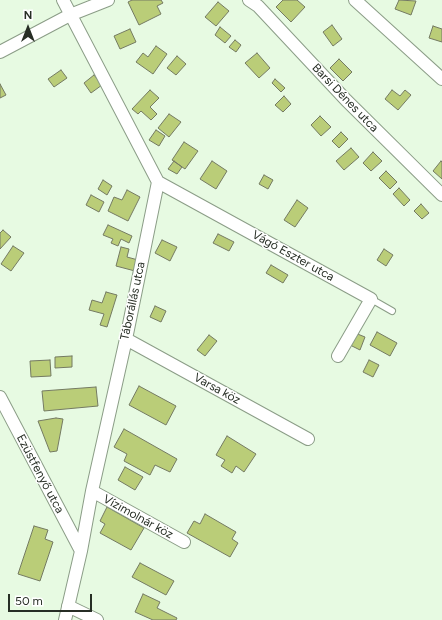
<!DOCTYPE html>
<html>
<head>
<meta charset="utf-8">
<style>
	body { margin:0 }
	#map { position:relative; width:442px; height:620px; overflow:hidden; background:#e7fae2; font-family:Figtree,sans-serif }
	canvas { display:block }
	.north { position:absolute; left:8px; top:8px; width:40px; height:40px; -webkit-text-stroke:3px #fff; paint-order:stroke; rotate:0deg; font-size:11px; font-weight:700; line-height:16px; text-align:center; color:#272e25 }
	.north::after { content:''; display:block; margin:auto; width:14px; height:18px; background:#272e25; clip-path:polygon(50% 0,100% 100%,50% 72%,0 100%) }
	.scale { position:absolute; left:8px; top:594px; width:84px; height:18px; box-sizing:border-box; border:2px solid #272e25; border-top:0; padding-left:5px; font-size:12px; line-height:14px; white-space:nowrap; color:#272e25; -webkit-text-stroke:3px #fff; paint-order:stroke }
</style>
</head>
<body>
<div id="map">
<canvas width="442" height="620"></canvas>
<div class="north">N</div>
<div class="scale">50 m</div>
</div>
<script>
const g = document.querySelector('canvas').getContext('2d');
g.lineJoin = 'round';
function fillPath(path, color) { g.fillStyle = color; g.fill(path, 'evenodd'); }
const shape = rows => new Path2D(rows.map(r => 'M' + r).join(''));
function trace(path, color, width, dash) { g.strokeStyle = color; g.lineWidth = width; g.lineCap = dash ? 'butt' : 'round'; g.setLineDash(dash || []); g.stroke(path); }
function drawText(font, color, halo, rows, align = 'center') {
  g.font = font + ' Figtree,sans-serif'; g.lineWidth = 3; g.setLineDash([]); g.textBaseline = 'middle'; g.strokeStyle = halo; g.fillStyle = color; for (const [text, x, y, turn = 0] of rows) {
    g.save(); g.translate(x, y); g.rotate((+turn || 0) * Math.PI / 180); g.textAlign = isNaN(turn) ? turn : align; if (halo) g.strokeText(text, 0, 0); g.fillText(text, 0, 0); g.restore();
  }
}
const building = shape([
	[132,0,161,0,163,3,157,6,161,14,139,25,128,2,132,0],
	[283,0,297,0,305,7,291,22,276,7,283,0],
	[399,0,416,1,411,15,395,9,399,0],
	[218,2,229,11,216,26,205,17,218,2],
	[332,25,342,39,333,46,323,32,332,25],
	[433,26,442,29,442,42,429,38,433,26],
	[220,27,231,36,225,43,215,35,220,27],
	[130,29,136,42,120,49,114,36,130,29],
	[235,40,241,45,236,52,229,47,235,40],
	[156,46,167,54,153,74,136,62,143,53,148,57,156,46],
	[257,53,270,68,259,78,245,63,257,53],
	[177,56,186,64,176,75,167,68,177,56],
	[339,59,352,72,343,81,330,68,339,59],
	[61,70,67,78,54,87,48,79,61,70],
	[94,75,102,85,91,93,84,83,94,75],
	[275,79,285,88,281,92,272,83,275,79],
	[0,84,6,95,0,98,0,84],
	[150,90,159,98,150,107,157,114,151,120,141,111,138,114,132,109,150,90],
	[392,90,400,96,405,90,411,95,398,110,385,99,392,90],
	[284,96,291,104,283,112,275,105,284,96],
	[169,114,181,122,169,137,158,128,169,114],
	[320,116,331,127,321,136,311,125,320,116],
	[156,130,165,136,159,146,149,140,156,130],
	[341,132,348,139,339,148,332,141,341,132],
	[184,142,198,151,185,169,172,160,184,142],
	[351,148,359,157,344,170,336,161,351,148],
	[373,152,382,161,371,171,363,163,373,152],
	[174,161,182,167,177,174,168,169,174,161],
	[212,161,227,171,216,189,200,179,212,161],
	[441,161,442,162,442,179,433,171,441,161],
	[386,171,397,182,390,189,379,178,386,171],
	[264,175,273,180,268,189,259,184,264,175],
	[103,180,112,186,107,195,98,189,103,180],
	[399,188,410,200,404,206,393,194,399,188],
	[127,190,140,197,128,221,108,211,114,197,122,200,127,190],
	[91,195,104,202,99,212,86,205,91,195],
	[297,200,308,208,295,227,284,220,297,200],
	[421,204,429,213,422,219,414,211,421,204],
	[108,225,132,236,129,243,121,239,118,246,111,243,113,239,103,235,108,225],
	[3,230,11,237,0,249,0,233,3,230],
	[218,234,234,242,229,251,213,243,218,234],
	[162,240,177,247,170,261,155,253,162,240],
	[13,246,24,253,11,271,1,264,13,246],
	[121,247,129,249,127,257,138,260,135,271,116,266,121,247],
	[384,249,393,255,386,266,377,260,384,249],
	[271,265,288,275,283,283,266,273,271,265],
	[106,292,117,295,107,327,100,325,104,314,89,310,92,300,102,303,106,292],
	[155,306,166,311,161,322,150,317,155,306],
	[377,332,397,343,390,356,370,345,377,332],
	[355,333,365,337,360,350,350,345,355,333],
	[209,335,217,341,205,356,197,350,209,335],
	[72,356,72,367,55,368,55,357,72,356],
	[50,360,51,376,31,377,30,361,50,360],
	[369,360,379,365,373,377,363,372,369,360],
	[139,386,176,406,166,425,129,405,139,386],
	[96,387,98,406,44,411,42,391,96,387],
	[56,418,63,419,57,451,50,452,38,421,56,418],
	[124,429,177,459,170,472,155,465,150,475,124,461,127,454,114,447,124,429],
	[227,436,256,454,244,472,236,466,232,473,221,466,225,460,216,455,227,436],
	[125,467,143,477,135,490,118,480,125,467],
	[107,507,144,528,131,550,100,533,105,524,100,521,107,507],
	[205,514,236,532,232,539,238,543,230,557,187,533,194,521,200,524,205,514],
	[34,526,48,530,45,539,53,542,40,581,18,574,34,526],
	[140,563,174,581,166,595,132,577,140,563],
	[143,594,160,602,157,608,177,618,176,620,153,620,135,612,143,594]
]);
fillPath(building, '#bacd78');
trace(building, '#747a62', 1);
const service = shape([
	[371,299,392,311]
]);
const minor = shape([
	[63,0,158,182,126,339,92,491,81,551,65,620],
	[249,0,258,6,346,100,442,195],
	[355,0,442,79],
	[0,52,70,15,108,0],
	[158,182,371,299,338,356],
	[126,339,308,439],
	[0,397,81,551],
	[92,491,184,542],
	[68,606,97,620]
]);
trace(service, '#8b9d87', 8);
trace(minor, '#8b9d87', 14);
trace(service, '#fff', 6);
trace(minor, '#fff', 12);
drawText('12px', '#272e25', '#fff', [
	["Barsi Dénes utca",345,98,46],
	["Vágó Eszter utca",293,256,29],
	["Táborállás utca",133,301,-78],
	["Varsa köz",217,389,29],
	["Ezüstfenyő utca",40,474,62],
	["Vízimolnár köz",138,517,29]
]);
</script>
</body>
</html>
